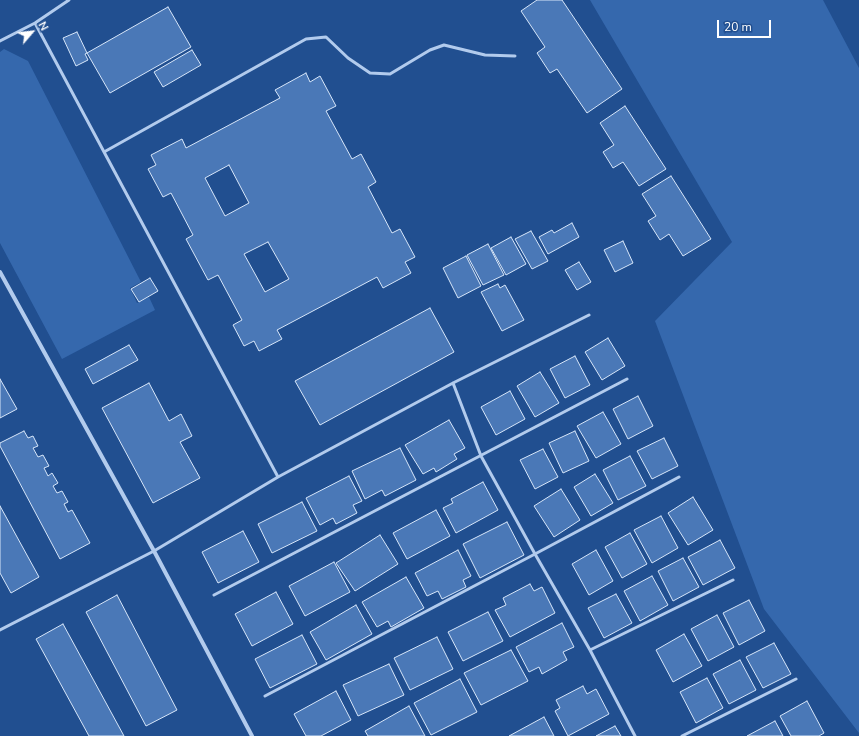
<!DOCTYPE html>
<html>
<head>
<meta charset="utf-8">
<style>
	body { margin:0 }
	#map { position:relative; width:859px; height:736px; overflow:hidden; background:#214f90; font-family:"Nunito Sans",sans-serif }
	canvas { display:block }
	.north { position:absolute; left:12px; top:12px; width:40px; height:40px; -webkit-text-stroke:3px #214f90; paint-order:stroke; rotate:62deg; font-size:11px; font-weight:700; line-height:16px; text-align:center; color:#fff }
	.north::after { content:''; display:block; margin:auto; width:14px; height:18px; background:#fff; clip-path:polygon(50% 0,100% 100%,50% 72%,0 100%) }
	.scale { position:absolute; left:717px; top:20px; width:54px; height:18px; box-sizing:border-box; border:2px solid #fff; border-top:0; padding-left:5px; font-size:12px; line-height:14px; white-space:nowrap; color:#fff; -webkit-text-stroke:3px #214f90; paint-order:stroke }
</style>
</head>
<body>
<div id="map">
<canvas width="859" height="736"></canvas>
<div class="north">N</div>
<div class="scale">20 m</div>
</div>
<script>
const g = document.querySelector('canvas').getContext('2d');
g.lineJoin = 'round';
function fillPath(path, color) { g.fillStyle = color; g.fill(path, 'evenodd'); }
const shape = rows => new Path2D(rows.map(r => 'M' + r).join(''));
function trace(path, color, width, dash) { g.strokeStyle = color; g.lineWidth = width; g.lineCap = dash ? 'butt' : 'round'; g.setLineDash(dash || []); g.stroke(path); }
fillPath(shape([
	[590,0,823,0,859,68,859,733,764,609,655,321,732,242],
	[4,49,28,61,141,282,130,288,137,303,149,297,155,310,62,359,0,243,0,52]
]), '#3568ad');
const building = shape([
	[537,0,562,0,622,89,587,113,557,69,550,73,537,53,545,47,521,11,537,0],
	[168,7,191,47,110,93,87,53,168,7],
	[77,32,87,53,85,54,88,60,76,66,63,38,77,32],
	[192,50,201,65,163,87,154,72,192,50],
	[306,73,310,82,320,76,336,106,326,111,352,159,361,154,376,182,368,187,392,233,400,229,415,257,405,262,411,273,383,288,377,277,277,330,282,339,259,351,254,341,244,346,233,325,242,320,218,275,208,280,186,239,193,235,171,193,163,197,148,169,156,165,151,155,182,139,186,148,280,98,275,90,306,73],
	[229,165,249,203,225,216,205,178,229,165],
	[268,242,289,279,265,292,244,254,268,242],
	[625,106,666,169,639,186,623,162,613,168,603,152,614,145,600,123,625,106],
	[671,176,711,239,683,256,669,234,660,240,648,221,656,216,642,194,671,176],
	[572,223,579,237,548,254,539,237,552,230,554,233,572,223],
	[531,231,548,261,532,269,515,239,531,231],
	[511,237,526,264,506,275,491,248,511,237],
	[623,241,633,263,615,272,604,250,623,241],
	[488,244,504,275,483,285,467,255,488,244],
	[466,256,481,286,458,298,443,268,466,256],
	[579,262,591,282,577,290,565,270,579,262],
	[150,278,158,291,139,302,131,289,150,278],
	[498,284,500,288,505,285,524,320,502,331,481,292,498,284],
	[430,308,454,352,320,425,295,381,430,308],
	[608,338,625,366,602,380,585,352,608,338],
	[129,345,138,360,93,384,85,369,129,345],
	[575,356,590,385,565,398,550,369,575,356],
	[540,372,559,403,535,417,517,386,540,372],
	[0,379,17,409,0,418,0,379],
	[149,383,169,421,181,414,192,436,180,442,200,478,153,503,102,408,149,383],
	[510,391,525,419,496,435,481,407,510,391],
	[638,396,653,426,628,439,613,409,638,396],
	[603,412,621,444,596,458,577,426,603,412],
	[449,420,465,448,454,454,457,459,436,472,434,468,423,474,405,445,449,420],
	[24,431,28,438,33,436,38,446,33,448,38,457,43,455,49,466,44,468,48,476,52,473,58,483,53,486,57,493,62,491,68,502,64,504,68,512,72,510,90,543,60,559,0,446,0,443,24,431],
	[575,431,589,461,563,473,549,443,575,431],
	[664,438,678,466,652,479,637,451,664,438],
	[400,448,416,480,385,496,382,490,365,499,352,471,400,448],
	[543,449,558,477,535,489,520,460,543,449],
	[630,456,646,486,618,500,603,470,630,456],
	[595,474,613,503,591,516,574,487,595,474],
	[349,476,362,501,353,505,357,513,336,524,333,518,320,525,306,498,349,476],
	[483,482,498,510,456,533,443,508,453,503,451,499,483,482],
	[561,489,580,520,554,537,534,506,561,489],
	[693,497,713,530,688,545,668,513,693,497],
	[302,502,317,531,272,553,258,524,302,502],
	[0,506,39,577,11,593,0,573,0,506],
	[436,510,450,536,407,559,393,533,436,510],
	[661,516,678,548,652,563,634,530,661,516],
	[507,522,524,555,480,578,463,544,507,522],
	[243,531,259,562,218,583,202,552,243,531],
	[630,533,647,564,622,578,605,547,630,533],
	[380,535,398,564,355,591,336,563,380,535],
	[720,540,735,568,703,585,688,557,720,540],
	[458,550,471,576,463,580,466,587,442,599,438,591,427,596,415,573,458,550],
	[596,550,613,581,589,595,572,564,596,550],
	[683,558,699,587,673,601,658,571,683,558],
	[334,562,350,592,305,616,289,586,334,562],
	[652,576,668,605,640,621,624,591,652,576],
	[406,577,424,608,391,627,388,621,377,627,362,602,406,577],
	[530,584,534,591,542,587,555,613,510,637,495,610,506,605,503,598,530,584],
	[276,592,293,624,252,646,235,614,276,592],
	[616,594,632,623,604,638,588,608,616,594],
	[117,595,177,710,146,726,86,612,117,595],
	[749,600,765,631,739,645,723,613,749,600],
	[356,605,372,634,326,660,310,632,356,605],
	[488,612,503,641,463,661,448,632,488,612],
	[717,615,734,647,708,661,691,629,717,615],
	[562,623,574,647,563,652,567,660,542,674,539,667,529,672,516,647,562,623],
	[63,624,124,736,89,736,36,639,63,624],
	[684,634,702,666,673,682,656,650,684,634],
	[302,635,317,664,270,688,255,659,302,635],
	[437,637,453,669,410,690,394,658,437,637],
	[774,643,791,674,763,688,746,657,774,643],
	[511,650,528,681,481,705,464,673,511,650],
	[740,660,756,690,729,704,713,674,740,660],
	[389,664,404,695,358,716,343,685,389,664],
	[707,678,723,708,696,723,680,692,707,678],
	[460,679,477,712,431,735,414,703,460,679],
	[583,686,587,694,596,689,609,714,568,736,555,711,560,708,556,700,583,686],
	[336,691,351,720,321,736,306,736,294,714,336,691],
	[807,701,824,733,819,736,791,736,780,716,807,701],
	[409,706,425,736,368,736,365,731,409,706],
	[544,717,554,736,509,736,544,717],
	[775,721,783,736,747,736,775,721],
	[615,726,621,736,596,736,615,726]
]);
fillPath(building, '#4a78b7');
trace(building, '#d7e6f9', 1);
trace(shape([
	[35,23,278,477],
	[0,41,35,23,69,0],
	[104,152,306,39,326,37,348,58,370,73,390,74,430,50,444,45,485,55,515,56],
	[453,383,481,456,535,554,590,650,635,736],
	[214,595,627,379],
	[0,630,154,551,278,477,453,383,589,315],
	[590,650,733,580],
	[265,696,535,554,679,477],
	[682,736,796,679]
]), '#b2cbed', 3);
trace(shape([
	[0,272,154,551,252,736]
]), '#b2cbed', 4);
</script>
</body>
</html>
